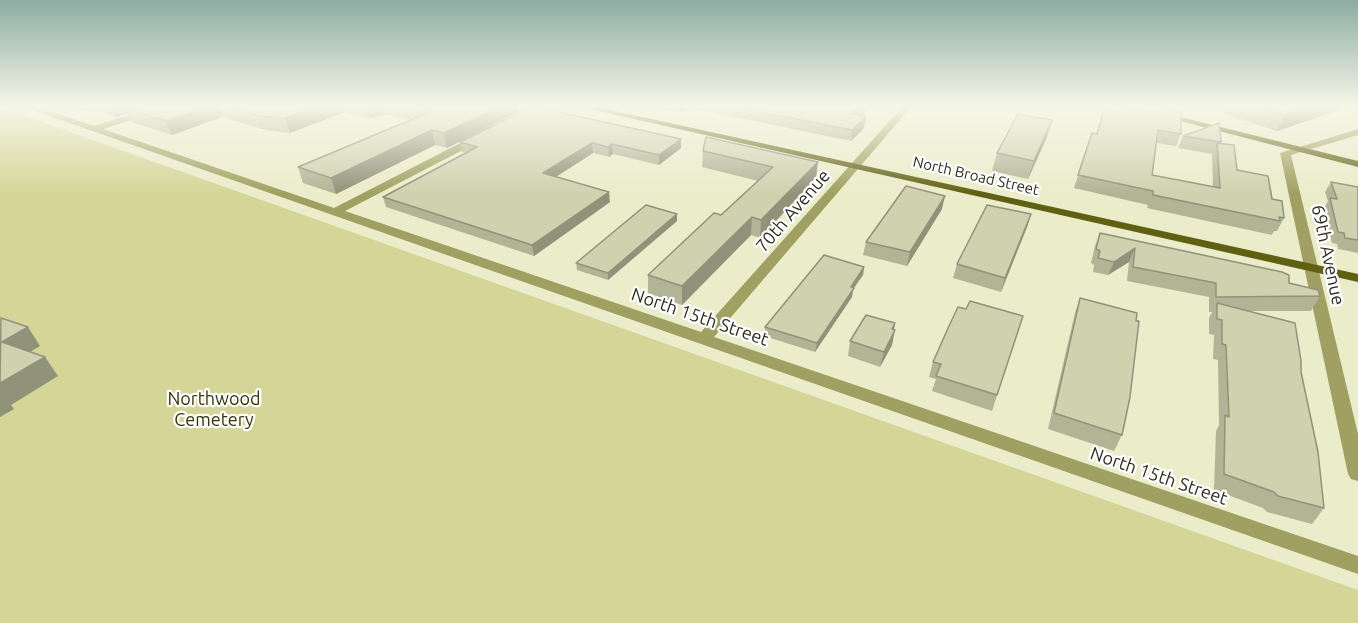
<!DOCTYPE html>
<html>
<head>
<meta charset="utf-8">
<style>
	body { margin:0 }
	canvas { display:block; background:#eaecca }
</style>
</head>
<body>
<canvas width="1358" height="623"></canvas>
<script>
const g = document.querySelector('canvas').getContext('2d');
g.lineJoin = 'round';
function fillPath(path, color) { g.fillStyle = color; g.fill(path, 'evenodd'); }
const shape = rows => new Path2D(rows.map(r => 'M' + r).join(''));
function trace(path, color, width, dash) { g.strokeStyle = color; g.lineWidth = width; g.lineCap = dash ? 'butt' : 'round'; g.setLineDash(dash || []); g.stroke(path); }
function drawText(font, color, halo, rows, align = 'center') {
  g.font = font + ' Ubuntu,sans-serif'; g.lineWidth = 4.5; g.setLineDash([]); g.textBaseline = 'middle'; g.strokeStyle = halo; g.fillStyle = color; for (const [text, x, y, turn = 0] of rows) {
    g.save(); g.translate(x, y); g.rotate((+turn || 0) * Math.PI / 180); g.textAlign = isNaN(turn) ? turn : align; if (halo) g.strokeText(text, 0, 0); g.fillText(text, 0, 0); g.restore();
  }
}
fillPath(shape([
	[0,107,1358,590,1358,623,0,623]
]), '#d4d597');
fillPath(shape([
	[24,107,37,107,94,126,154,107,166,107,165,109,103,129,334,208,474,136,482,136,482,140,345,211,701,332,902,107,911,107,714,337,1358,556,1358,574,24,107],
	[1358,129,1358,135,1291,155,1358,434,1358,481,1351,479,1348,474,1280,153,1358,129]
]), '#9fa061');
fillPath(shape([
	[581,107,597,107,1358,274,1358,282,581,107],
	[1126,107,1140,107,1358,161,1358,167,1126,107]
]), '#606012');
fillPath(shape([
	[74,107,519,107,519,111,447,148,435,145,336,194,303,183,298,167,411,120,386,114,370,118,345,112,290,133,266,130,222,117,172,135,132,122,128,113,116,117,94,110,90,111],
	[531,107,681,148,659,165,613,154,609,157,593,153,555,177,610,202,534,256,386,207,383,197,466,153,462,152,460,142],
	[655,107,872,107,860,116,866,117,864,128,851,141,692,108,680,113,655,108],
	[1105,107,1132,109,1133,107,1179,107,1178,110,1181,134,1176,146,1157,143,1152,175,1213,187,1212,154,1178,148,1183,136,1221,142,1237,170,1272,199,1284,218,1277,231,1274,231,1272,235,1147,208,1148,205,1074,188,1092,133,1096,134],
	[1227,107,1348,107,1277,131,1224,114],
	[706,137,816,178,760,238,751,235,682,305,648,293,648,275,721,215,758,181,702,167,703,151],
	[1047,137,1028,179,992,171,997,153],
	[1331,182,1358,187,1358,253,1338,249,1337,244,1332,243,1324,208,1328,201,1325,192],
	[942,209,907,266,863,255,866,242],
	[1031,214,1027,227,1001,292,953,278,957,264],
	[677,221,608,280,577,270,576,263],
	[1100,233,1289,283,1320,296,1311,311,1249,311,1301,372,1324,508,1312,524,1267,512,1263,508,1214,490,1216,431,1219,425,1218,360,1213,359,1214,335,1209,334,1209,318,1212,312,1209,312,1209,297,1127,281,1129,262,1108,275,1093,272,1094,265,1091,263,1095,246],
	[864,267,863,275,853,289,852,297,815,352,764,336,765,327],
	[1080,298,1136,321,1122,435,1114,451,1048,429,1075,313],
	[966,309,1023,316,992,411,932,391,936,379,929,377,933,362],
	[895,323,892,345,880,367,848,356,850,341]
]), '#b2b496');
fillPath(shape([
	[87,107,92,107,94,110,90,111],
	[112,107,148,107,126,108,128,113,116,117],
	[208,107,219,107,222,117,172,135,166,121],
	[317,107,343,107,345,112,290,133,285,118],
	[367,107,384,107,386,114,370,118],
	[499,107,519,107,519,111,447,148,444,133],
	[680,107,692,107,692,108,680,113],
	[861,107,872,107,850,125,851,114],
	[1309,107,1348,107,1277,131,1285,115],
	[866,117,864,128,851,141,852,130],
	[1052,120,1047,137,1028,179,1034,161],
	[432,130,435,145,336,194,331,178],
	[681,139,681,148,659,165,659,155],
	[592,143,593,153,545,184,543,173],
	[612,144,613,154,609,157,608,147],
	[818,162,816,178,760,238,761,220],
	[609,192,610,202,534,256,532,245],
	[945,196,942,209,907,266,910,252],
	[677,214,677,221,608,280,608,273],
	[1031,214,1027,227,1001,292,1005,278],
	[752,217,751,235,682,305,682,286],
	[1135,248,1129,262,1108,275,1114,262],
	[864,267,863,275,853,289,852,297,815,352,817,343],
	[895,323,893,335,895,330,892,345,880,367,884,352,892,329],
	[28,327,40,346,15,361,2,342],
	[45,357,58,376,11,405,14,409,0,417,0,383]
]), '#91927a');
const building = shape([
	[130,107,208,107,166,121,126,108,130,107],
	[229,107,317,107,285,118,261,116,229,107],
	[410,107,499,107,444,133,432,130,331,178,298,167,432,111,410,107],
	[531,107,536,107,681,139,659,155,612,144,608,147,592,143,543,173,609,192,532,245,383,197,477,147,460,142,531,107],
	[736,107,861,107,851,114,866,117,852,130,736,107],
	[1105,107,1118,107,1140,110,1139,107,1163,107,1181,111,1181,134,1158,130,1152,175,1220,188,1217,143,1234,145,1237,170,1268,176,1272,199,1282,201,1284,218,1279,217,1280,221,1153,195,1153,191,1078,175,1092,133,1097,134,1105,107],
	[1259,107,1309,107,1285,115,1259,107],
	[1018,114,1052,120,1034,161,997,153,1018,114],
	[1219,123,1221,142,1183,136,1219,123],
	[706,137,818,162,761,220,752,217,682,286,648,275,714,213,721,215,773,167,703,151,706,137],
	[1331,182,1358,187,1358,240,1345,238,1344,233,1338,232,1330,198,1337,199,1331,182],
	[906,186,945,196,910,252,866,242,906,186],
	[646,205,677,214,608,273,576,263,646,205],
	[987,205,1031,214,1005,278,957,264,987,205],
	[1100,233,1282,272,1289,275,1289,283,1318,290,1320,296,1216,297,1216,283,1133,267,1135,248,1114,262,1098,258,1100,251,1096,249,1100,233],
	[824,255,864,267,851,287,854,288,817,343,765,327,824,255],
	[1080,298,1137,313,1136,321,1139,321,1130,397,1122,435,1054,413,1080,298],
	[970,301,1023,316,997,395,936,376,941,364,933,362,949,326,958,307,966,309,970,301],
	[1217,303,1295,323,1301,361,1301,372,1318,452,1324,508,1278,496,1274,492,1224,474,1225,415,1229,417,1226,345,1222,344,1222,320,1217,319,1217,303],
	[866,315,895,323,892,329,895,330,884,352,850,341,866,315],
	[1,318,28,327,2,342,45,357,0,383,1,318]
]);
fillPath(building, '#cfd1af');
trace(building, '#91927a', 1.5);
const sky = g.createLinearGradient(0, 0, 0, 194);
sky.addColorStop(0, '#8cada2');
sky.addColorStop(0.55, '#f6f6e7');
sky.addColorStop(1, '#f6f6e700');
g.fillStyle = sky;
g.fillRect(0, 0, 1358, 194);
drawText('15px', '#2d2e21', '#fff', [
	["North Broad Street",976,176,13]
]);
drawText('18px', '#2d2e21', '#fff', [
	["70th Avenue",793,211,-49],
	["69th Avenue",1328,255,78],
	["North 15th Street",700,317,19],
	["North 15th Street",1159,476,19]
]);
drawText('18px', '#353507', '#fff', [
	["Northwood",214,399],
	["Cemetery",214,420]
]);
</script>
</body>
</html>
